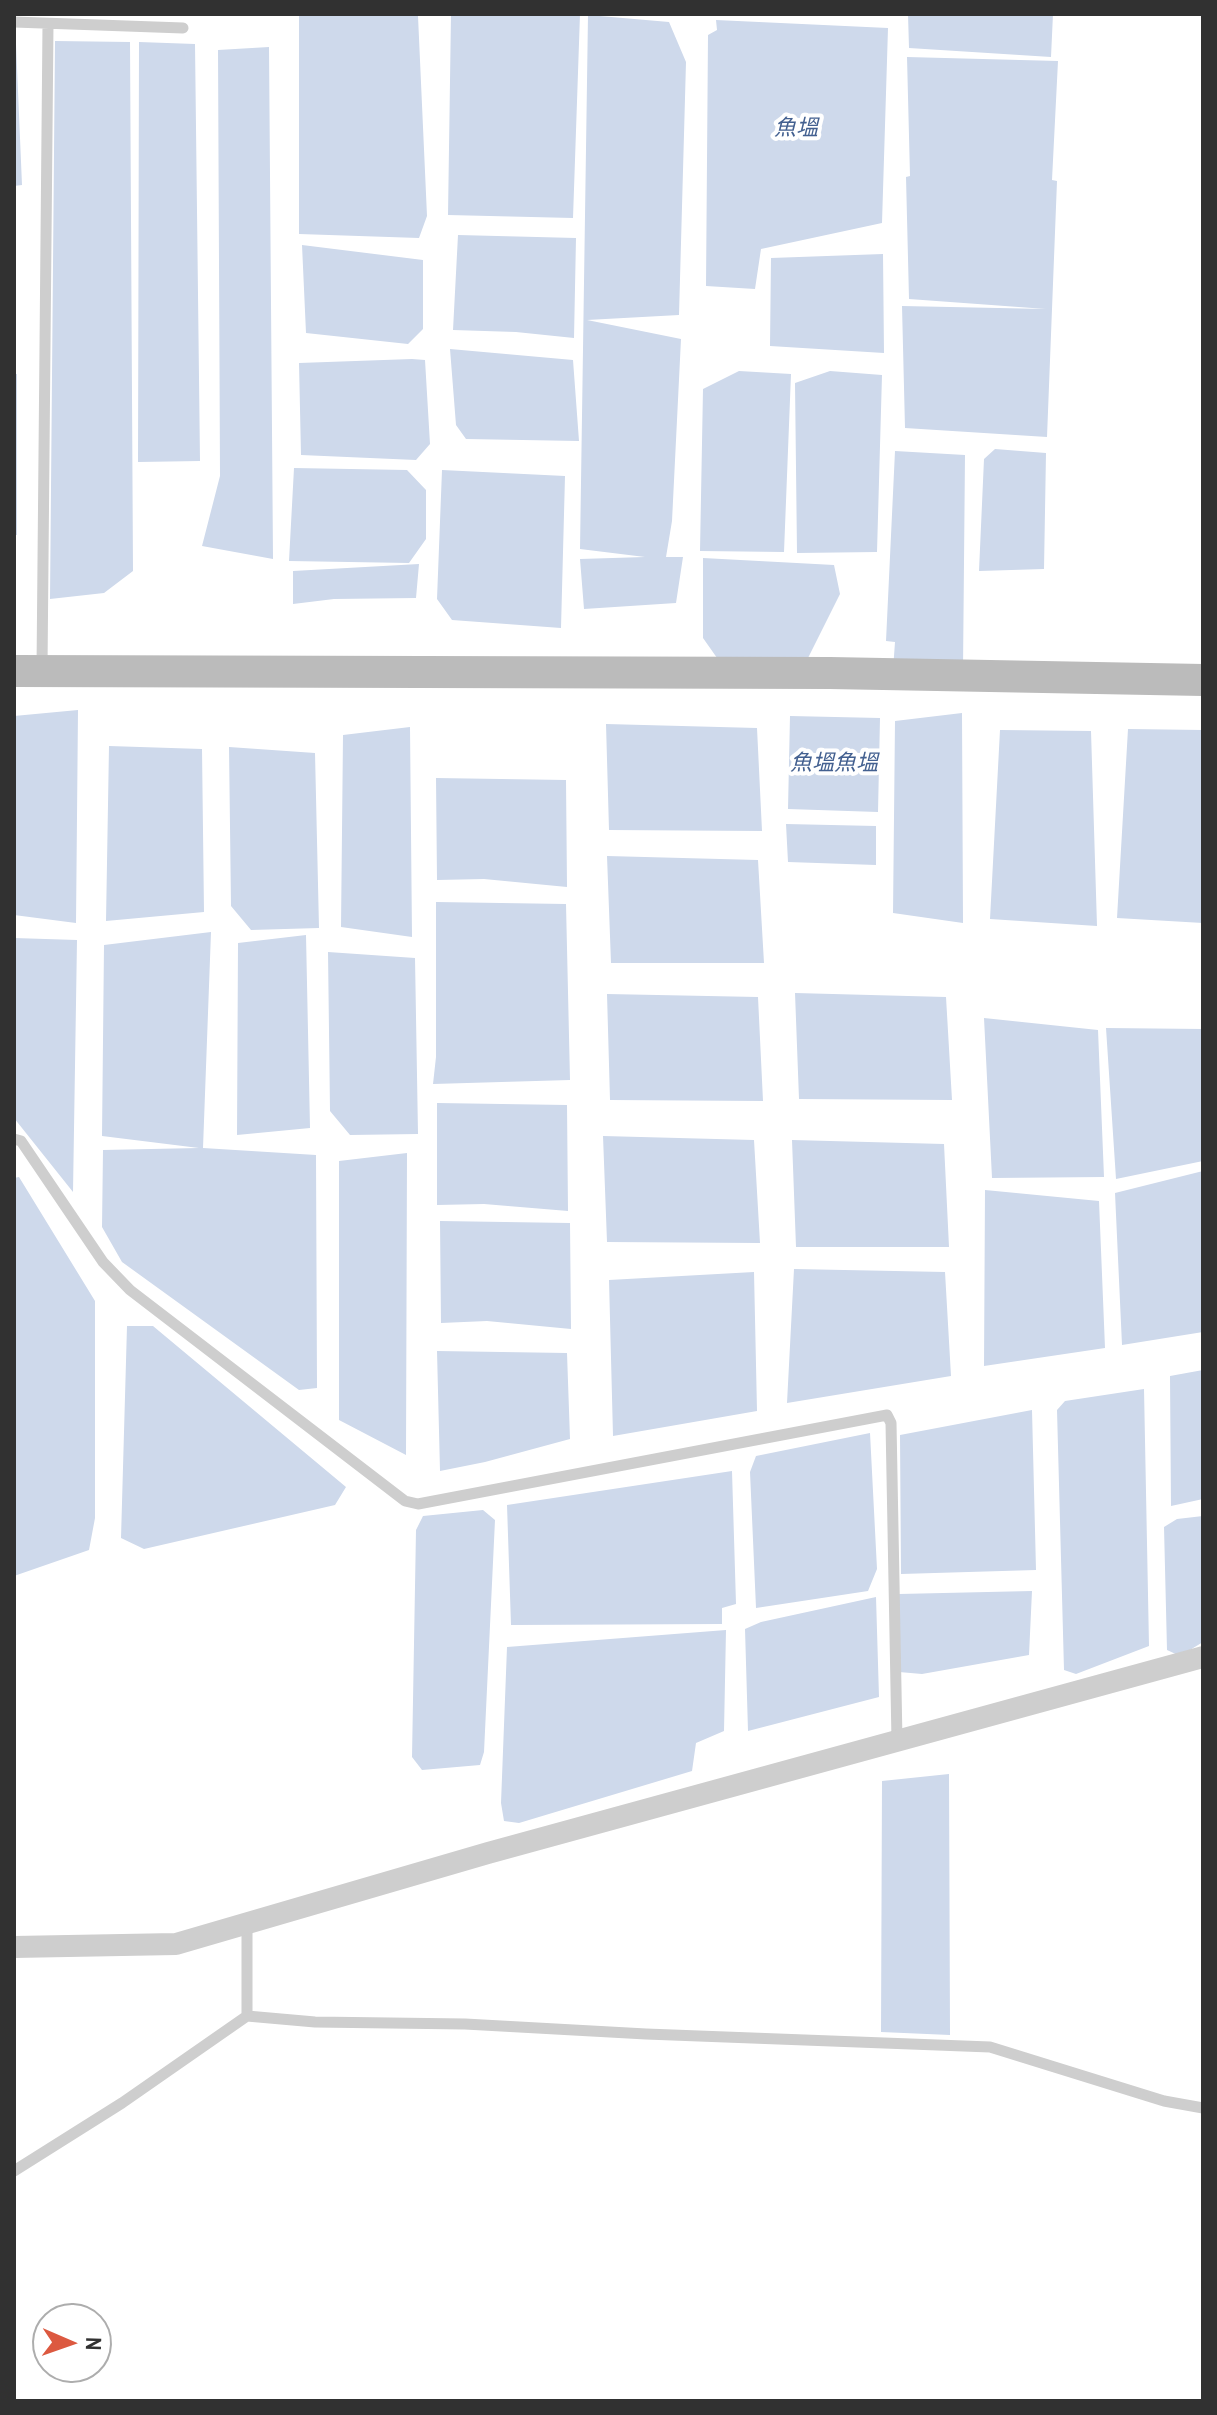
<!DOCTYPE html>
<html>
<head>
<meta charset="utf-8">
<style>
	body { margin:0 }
	#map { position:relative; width:1217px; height:2415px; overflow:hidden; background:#fff; font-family:"Archivo Narrow",sans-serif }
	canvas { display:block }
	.frame { position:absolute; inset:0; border:16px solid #313131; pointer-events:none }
	.north { position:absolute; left:32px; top:2303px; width:80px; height:80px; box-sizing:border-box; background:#fff; border:2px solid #adadad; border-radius:50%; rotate:92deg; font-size:22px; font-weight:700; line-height:32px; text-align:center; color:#313131 }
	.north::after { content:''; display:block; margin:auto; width:28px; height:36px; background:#dc5940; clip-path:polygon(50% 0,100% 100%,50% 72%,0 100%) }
</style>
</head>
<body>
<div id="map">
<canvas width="1217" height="2415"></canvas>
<div class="frame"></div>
<div class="north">N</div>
</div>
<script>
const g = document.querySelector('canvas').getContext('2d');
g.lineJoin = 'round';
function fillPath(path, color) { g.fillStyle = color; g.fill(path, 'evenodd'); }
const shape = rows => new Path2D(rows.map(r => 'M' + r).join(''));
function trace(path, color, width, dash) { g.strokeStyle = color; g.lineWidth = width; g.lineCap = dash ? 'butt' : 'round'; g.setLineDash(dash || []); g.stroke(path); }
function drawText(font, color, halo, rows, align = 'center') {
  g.font = font + ' "Archivo Narrow","Noto Sans TC",sans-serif'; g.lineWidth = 8; g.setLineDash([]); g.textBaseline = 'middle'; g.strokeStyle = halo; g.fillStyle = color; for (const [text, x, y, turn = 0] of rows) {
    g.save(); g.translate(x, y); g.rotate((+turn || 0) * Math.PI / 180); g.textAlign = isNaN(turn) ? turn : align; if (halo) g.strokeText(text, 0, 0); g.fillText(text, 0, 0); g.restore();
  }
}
fillPath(shape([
	[299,14,418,16,427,216,419,238,299,234],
	[451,14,580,14,573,218,448,215],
	[908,14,1053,14,1051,57,909,48],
	[588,15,669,22,686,62,679,315,587,320,681,339,672,521,666,557,683,557,676,603,584,609,580,559,645,557,580,549],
	[716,20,888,28,882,223,761,249,755,289,706,286,708,35,717,30],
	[55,41,130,42,133,571,104,593,50,599],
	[139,42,195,44,200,461,138,462],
	[14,44,16,44,22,185,14,186],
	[269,47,273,559,202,546,220,476,218,50],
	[907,57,1058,61,1052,180,1057,181,1047,437,905,428,902,306,1046,309,909,299,906,177,910,176],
	[458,235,576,238,574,338,516,332,453,330],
	[302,245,423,260,423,329,408,344,306,333],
	[883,254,884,353,770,346,771,258],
	[450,349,573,360,579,441,466,439,456,425],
	[412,359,425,360,430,444,416,460,301,455,299,363],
	[739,371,791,374,784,552,700,551,703,389],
	[830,371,882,375,877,552,797,553,795,383],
	[14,374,17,374,17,535,14,535],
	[995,449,1046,453,1044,569,979,571,984,459],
	[895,451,965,455,963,669,893,670,895,642,886,641],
	[294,468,407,470,426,490,426,539,409,563,289,561],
	[442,470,565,476,561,628,452,620,437,599],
	[703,558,834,565,840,594,805,664,722,665,703,638],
	[419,564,416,598,334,599,293,604,293,571],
	[78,710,76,923,14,915,14,716],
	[962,713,963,923,893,913,895,721],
	[790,716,880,718,878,812,788,809],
	[606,724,757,728,762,831,609,830],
	[410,727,412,937,341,927,343,735],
	[1128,729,1203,730,1203,923,1117,918],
	[1000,730,1091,731,1097,926,990,919],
	[109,746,202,749,204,912,106,921],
	[229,747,315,753,319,928,251,930,231,906],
	[436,778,566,780,567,887,484,879,437,880],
	[786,824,876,826,876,865,788,862],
	[607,856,758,860,764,963,611,963],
	[436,902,566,904,570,1080,433,1084,436,1057],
	[211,932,203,1148,316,1155,317,1388,299,1390,122,1262,102,1227,103,1150,199,1148,102,1136,104,945],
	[306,935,310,1128,237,1135,238,943],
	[14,938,77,940,73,1192,14,1118],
	[328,952,415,958,418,1134,350,1135,330,1111],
	[795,993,946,997,952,1100,799,1099],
	[607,994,758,997,763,1101,610,1100],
	[984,1018,1098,1030,1104,1177,992,1178],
	[1106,1028,1203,1029,1203,1161,1116,1179],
	[437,1103,567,1105,568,1211,484,1204,437,1205],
	[603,1136,754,1140,760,1243,607,1242],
	[792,1140,944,1144,949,1247,796,1247],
	[407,1153,406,1455,339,1420,339,1161],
	[1203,1171,1203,1332,1122,1345,1115,1193],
	[19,1177,95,1301,95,1518,89,1550,14,1576,14,1178],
	[985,1190,1099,1201,1105,1348,984,1366],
	[440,1221,570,1223,571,1329,487,1321,441,1323],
	[794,1269,945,1272,951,1376,787,1403],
	[754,1272,757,1411,613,1436,609,1280],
	[127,1326,153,1326,346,1487,335,1505,144,1549,121,1538],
	[437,1351,567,1353,570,1439,485,1462,440,1471],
	[1203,1370,1203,1499,1171,1506,1170,1376],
	[1144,1389,1149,1646,1076,1674,1064,1670,1057,1410,1065,1401],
	[1032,1410,1036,1570,901,1574,900,1435],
	[870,1433,877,1569,868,1591,756,1608,750,1472,756,1456],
	[732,1471,736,1604,722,1608,722,1624,511,1625,507,1505],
	[483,1510,495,1520,484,1752,480,1765,422,1770,412,1757,416,1530,423,1516],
	[1203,1516,1203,1642,1180,1656,1167,1650,1164,1527,1177,1519],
	[1032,1591,1029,1655,922,1674,899,1672,899,1594],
	[876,1597,879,1697,748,1731,745,1629,761,1622],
	[726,1630,724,1731,696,1743,692,1771,519,1823,504,1821,501,1803,507,1647],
	[949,1774,950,2035,881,2032,882,1781]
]), '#ced9eb');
trace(shape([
	[14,22,183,28],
	[42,668,48,24],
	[14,1139,21,1141,103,1262,130,1290,405,1501,418,1504,887,1415,891,1423,897,1741],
	[247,1923,247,2016,315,2022,465,2024,646,2034,990,2047,1164,2101,1203,2108],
	[14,2171,122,2103,247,2016]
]), '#cecece', 11);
trace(shape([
	[14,1947,176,1944,488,1853,1203,1657]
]), '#cecece', 22);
trace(shape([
	[14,671,830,673,1203,680]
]), '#bbb', 32);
drawText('italic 22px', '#436090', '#fff', [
	["魚塭",796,129],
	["魚塭魚塭",834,764]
]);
</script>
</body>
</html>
